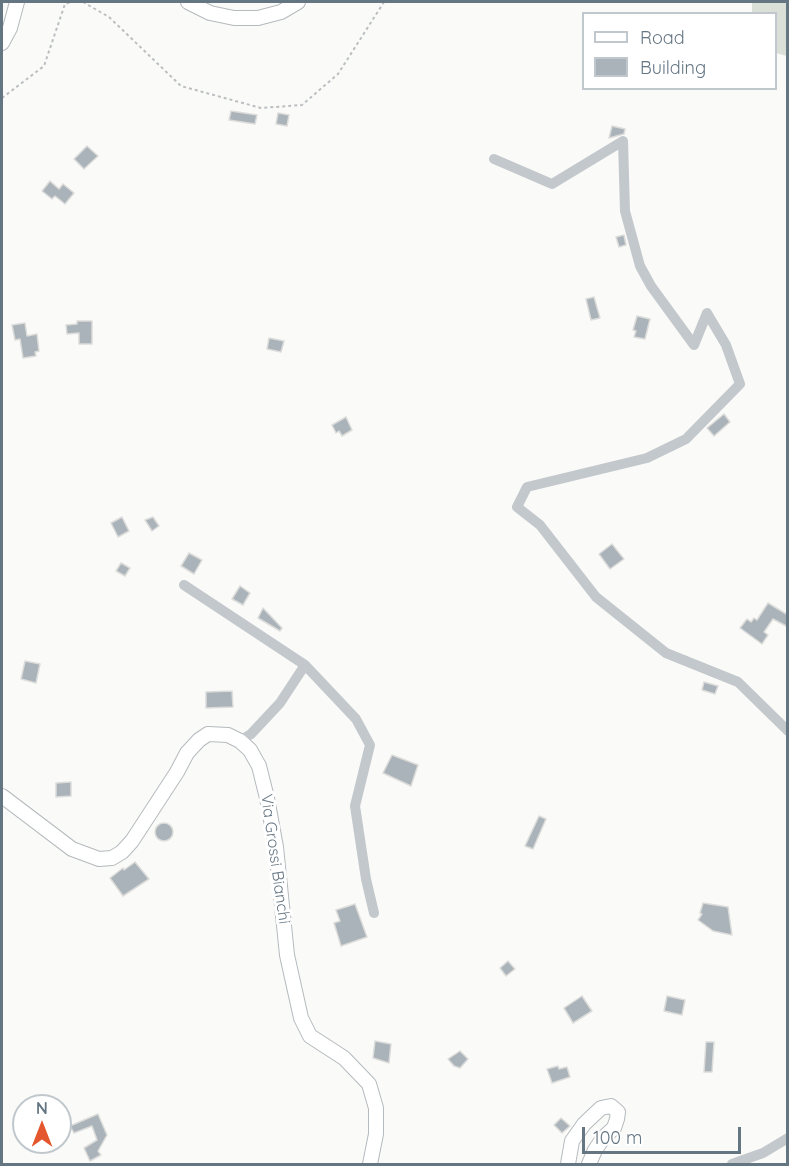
<!DOCTYPE html>
<html>
<head>
<meta charset="utf-8">
<style>
	body { margin:0 }
	#map { position:relative; width:789px; height:1166px; overflow:hidden; background:#fafaf8; font-family:Quicksand,sans-serif }
	canvas { display:block }
	.frame { position:absolute; inset:0; border:3px solid #657683; pointer-events:none }
	.legend { position:absolute; left:582px; top:12px; width:195px; height:78px; box-sizing:border-box; background:#fff; border:2px solid #c1c8cd; margin:0; padding:8px 10px; list-style:none; font-size:18px; color:#657683 }
	.legend li { display:flex; align-items:center; gap:12px; height:30px }
	.legend b { width:30px; border:2px solid #c1c8cd }
	.north { position:absolute; left:12px; top:1094px; width:60px; height:60px; box-sizing:border-box; background:#fff; border:2px solid #c1c8cd; border-radius:50%; rotate:0deg; font-size:16px; font-weight:700; line-height:24px; text-align:center; color:#657683 }
	.north::after { content:''; display:block; margin:auto; width:21px; height:27px; background:#e4572e; clip-path:polygon(50% 0,100% 100%,50% 72%,0 100%) }
	.scale { position:absolute; left:582px; top:1127px; width:159px; height:27px; box-sizing:border-box; border:3px solid #657683; border-top:0; padding-left:8px; font-size:18px; line-height:21px; white-space:nowrap; color:#657683; -webkit-text-stroke:4px #fff; paint-order:stroke }
</style>
</head>
<body>
<div id="map">
<canvas width="789" height="1166"></canvas>
<div class="frame"></div>
<ul class="legend">
<li><b style="height:8px;background:#fff"></b>Road</li>
<li><b style="height:16px;background:#aab3b9"></b>Building</li>
</ul>
<div class="north">N</div>
<div class="scale">100 m</div>
</div>
<script>
const g = document.querySelector('canvas').getContext('2d');
g.lineJoin = 'round';
function fillPath(path, color) { g.fillStyle = color; g.fill(path, 'evenodd'); }
const shape = rows => new Path2D(rows.map(r => 'M' + r).join(''));
function trace(path, color, width, dash) { g.strokeStyle = color; g.lineWidth = width; g.lineCap = dash ? 'butt' : 'round'; g.setLineDash(dash || []); g.stroke(path); }
function drawText(font, color, halo, rows, align = 'center') {
  g.font = font + ' Quicksand,sans-serif'; g.lineWidth = 6; g.setLineDash([]); g.textBaseline = 'middle'; g.strokeStyle = halo; g.fillStyle = color; for (const [text, x, y, turn = 0] of rows) {
    g.save(); g.translate(x, y); g.rotate((+turn || 0) * Math.PI / 180); g.textAlign = isNaN(turn) ? turn : align; if (halo) g.strokeText(text, 0, 0); g.fillText(text, 0, 0); g.restore();
  }
}
fillPath(shape([
	[752,2,787,2,787,56,776,53,776,14,752,13]
]), '#dadfd7');
const building = shape([
	[231,111,257,115,255,124,229,120,231,111],
	[278,113,289,115,287,126,276,124,278,113],
	[612,126,625,129,624,134,609,138,612,126],
	[87,146,98,156,84,169,74,159,87,146],
	[50,181,59,189,63,184,74,193,65,204,55,196,52,199,42,191,50,181],
	[624,235,626,245,619,247,616,237,624,235],
	[594,297,600,318,591,320,586,299,594,297],
	[637,316,650,319,645,339,634,337,636,331,633,330,637,316],
	[77,321,92,321,92,344,79,344,79,333,67,334,66,325,77,324,77,321],
	[25,323,27,336,37,334,39,351,35,352,36,356,23,358,20,339,15,340,12,325,25,323],
	[269,338,284,341,281,352,267,349,269,338],
	[724,414,730,422,714,436,707,428,724,414],
	[346,417,352,430,342,436,339,431,336,433,332,425,346,417],
	[122,517,129,531,118,537,111,523,122,517],
	[153,517,159,526,152,531,145,520,153,517],
	[612,544,624,559,610,569,599,554,612,544],
	[189,553,202,560,194,574,181,566,189,553],
	[121,563,130,568,125,576,116,571,121,563],
	[240,586,250,593,243,605,232,599,240,586],
	[768,603,788,615,788,627,773,619,764,632,768,635,762,644,740,628,747,619,751,622,754,618,757,620,768,603],
	[263,608,282,628,280,631,258,618,263,608],
	[25,661,40,664,36,683,21,679,25,661],
	[704,682,718,686,715,694,702,690,704,682],
	[232,691,233,707,206,708,206,692,232,691],
	[392,755,418,765,411,786,383,773,392,755],
	[71,782,71,796,56,797,56,783,71,782],
	[539,816,546,819,533,849,525,846,539,816],
	'155 832a9 9 0 1 1 18 0a9 9 0 1 1-18 0Z',
	[135,862,149,879,123,896,110,878,123,868,124,870,135,862],
	[703,903,728,907,732,935,713,931,698,920,702,914,700,913,703,903],
	[355,904,367,937,341,946,334,923,340,921,336,910,355,904],
	[508,961,515,969,506,976,500,968,508,961],
	[582,996,592,1011,573,1023,564,1008,582,996],
	[667,996,685,1000,682,1015,664,1011,667,996],
	[375,1041,391,1044,389,1063,373,1058,375,1041],
	[706,1042,714,1042,712,1072,704,1072,706,1042],
	[460,1051,468,1059,460,1068,454,1066,448,1059,460,1051],
	[558,1066,559,1069,567,1067,570,1077,552,1083,547,1069,558,1066],
	[98,1114,107,1135,98,1151,101,1155,90,1161,84,1148,97,1140,92,1126,74,1133,70,1126,98,1114],
	[561,1118,570,1126,562,1133,554,1125,561,1118]
]);
fillPath(building, '#aab3b9');
trace(building, '#dcdcda', 1.5);
const major = shape([
	[188,2,210,13,234,18,258,18,281,12,298,2],
	[2,43,10,28,17,2],
	[2,796,72,849,99,859,112,858,122,852,132,841,177,772,187,753,199,740,208,734,228,735,240,741,250,750,259,766,267,798,276,847,287,955,301,1018,310,1036,344,1058,369,1084,376,1108,376,1134,370,1164],
	[568,1164,572,1141,584,1124,601,1108,611,1106,618,1112,617,1119,614,1128,604,1137,595,1150,589,1164]
]);
trace(major, '#b5babe', 16);
trace(shape([
	[83,2,109,17,181,86,261,108,302,105,338,74,384,2],
	[2,98,44,66,65,4,71,2]
]), '#bbbfc2', 2, [3, 3]);
trace(shape([
	[494,159,552,184,623,141,625,211,640,266,651,286,694,345,707,313,726,345,740,384,686,439,647,458,527,487,517,507,540,525,596,597,666,653,738,682,788,731],
	[184,585,305,665,280,703,251,734,240,741],
	[305,665,356,719,370,745,355,806,366,879,374,913],
	[732,1164,763,1153,788,1138]
]), '#c3c8cc', 10);
trace(major, '#fff', 14);
drawText('16px', '#657683', '#fff', [
	["Via Grossi Bianchi",275,859,82]
]);
</script>
</body>
</html>
